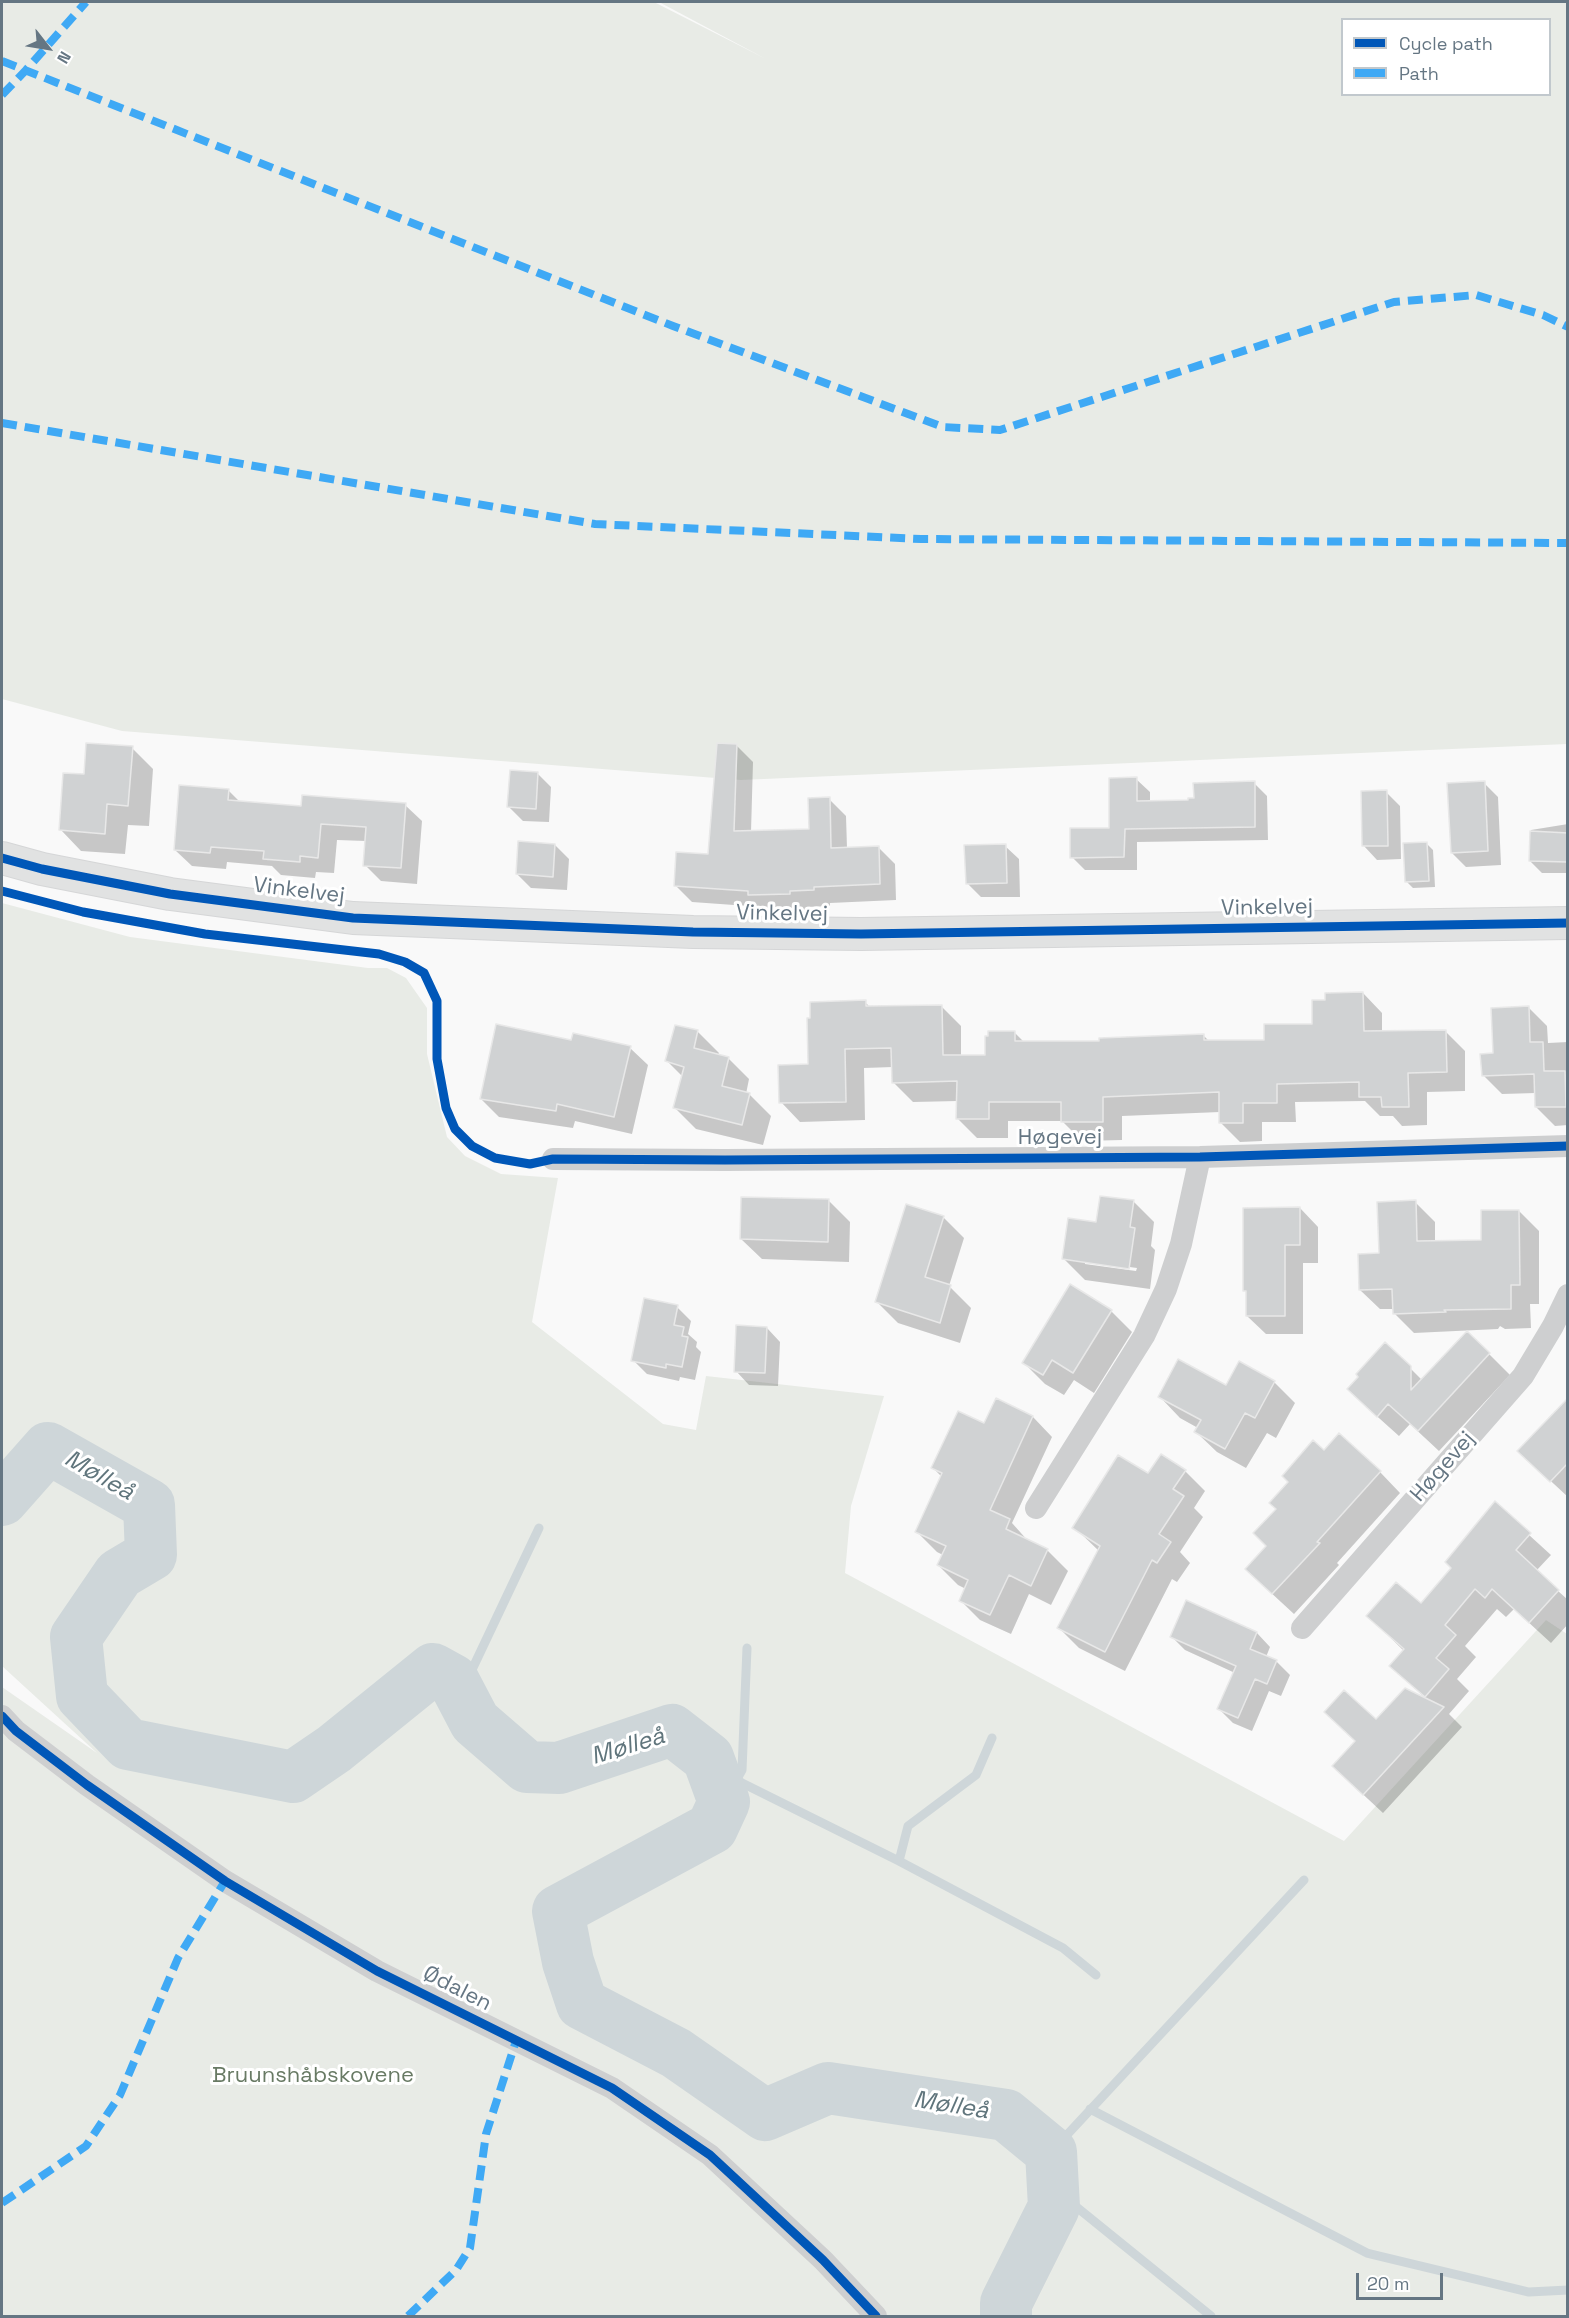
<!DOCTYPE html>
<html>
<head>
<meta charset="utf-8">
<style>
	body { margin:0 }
	#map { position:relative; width:1569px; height:2318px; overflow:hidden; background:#f9f9f9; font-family:"Space Grotesk",sans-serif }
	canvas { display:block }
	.frame { position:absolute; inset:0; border:3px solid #657683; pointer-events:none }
	.legend { position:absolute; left:1341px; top:18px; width:210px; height:78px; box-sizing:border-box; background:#fff; border:2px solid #c1c8cd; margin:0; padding:8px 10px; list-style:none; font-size:18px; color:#657683 }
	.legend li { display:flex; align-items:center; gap:12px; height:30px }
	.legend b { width:30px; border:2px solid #c1c8cd }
	.north { position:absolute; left:18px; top:18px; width:60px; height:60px; -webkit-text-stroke:4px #fff; paint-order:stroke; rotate:121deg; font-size:16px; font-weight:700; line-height:24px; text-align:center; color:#657683 }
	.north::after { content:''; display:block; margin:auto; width:21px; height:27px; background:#657683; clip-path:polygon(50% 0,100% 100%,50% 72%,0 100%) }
	.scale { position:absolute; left:1356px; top:2273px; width:87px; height:27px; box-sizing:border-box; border:3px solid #657683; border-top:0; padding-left:8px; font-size:18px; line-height:21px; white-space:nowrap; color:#657683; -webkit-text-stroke:4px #fff; paint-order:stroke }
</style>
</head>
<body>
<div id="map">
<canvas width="1569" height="2318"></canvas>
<div class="frame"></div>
<ul class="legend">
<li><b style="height:8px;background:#0057b8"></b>Cycle path</li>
<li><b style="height:8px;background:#3fa9f5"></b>Path</li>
</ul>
<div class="north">N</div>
<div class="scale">20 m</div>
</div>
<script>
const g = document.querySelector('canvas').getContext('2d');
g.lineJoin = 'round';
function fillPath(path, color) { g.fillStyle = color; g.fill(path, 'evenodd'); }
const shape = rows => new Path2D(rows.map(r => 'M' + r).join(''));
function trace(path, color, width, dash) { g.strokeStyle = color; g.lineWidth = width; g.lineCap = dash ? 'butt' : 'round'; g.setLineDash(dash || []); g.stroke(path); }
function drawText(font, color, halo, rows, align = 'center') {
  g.font = font + ' "Space Grotesk",sans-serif'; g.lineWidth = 6; g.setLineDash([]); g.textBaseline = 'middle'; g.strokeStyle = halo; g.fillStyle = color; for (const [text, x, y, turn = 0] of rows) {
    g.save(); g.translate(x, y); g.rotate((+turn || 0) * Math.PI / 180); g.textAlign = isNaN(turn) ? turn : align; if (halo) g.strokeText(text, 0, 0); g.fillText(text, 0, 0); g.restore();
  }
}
fillPath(shape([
	[2,2,654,2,766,59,659,2,1567,2,1567,744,741,780,122,731,2,699],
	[1342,20,1550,20,1550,94,1342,94],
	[2,903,130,937,368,968,387,968,406,978,427,1008,427,1054,447,1137,465,1156,501,1174,558,1178,532,1322,663,1424,696,1430,706,1376,884,1396,851,1506,845,1573,1344,1841,1546,1620,1567,1634,1567,2316,2,2316,2,1687,97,1753,2,1666]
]), '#e8ebe6');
fillPath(shape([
	[736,745,753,762,751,832,810,830,829,799,846,816,847,848,878,847,895,864,896,900,830,903,830,906,806,907,806,911,766,912,762,907,692,902,675,885,710,856],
	[132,748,153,769,149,826,128,825,125,854,81,851,61,830,85,775],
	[537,773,551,787,549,822,523,821,509,807],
	[1136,779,1150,792,1150,803,1189,802,1254,783,1267,796,1268,840,1137,842,1137,870,1085,870,1072,857,1111,830],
	[1484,783,1498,797,1501,865,1466,867,1452,853],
	[228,790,240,802,303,808,405,805,422,821,417,884,381,881,365,865,366,841,337,840,334,873,316,872,315,878,281,875,272,866,227,862,226,869,192,866,175,850],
	[1386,792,1400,806,1401,859,1377,860,1364,846],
	[1568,824,1568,873,1542,873,1530,861,1531,830],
	[1426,843,1433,850,1435,887,1413,888,1407,882],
	[555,845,569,859,567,890,531,888,517,874],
	[1005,846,1019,859,1020,897,981,897,967,883],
	[1363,993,1382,1013,1382,1033,1446,1032,1465,1051,1465,1091,1427,1092,1427,1125,1402,1126,1393,1116,1380,1116,1365,1101,1295,1102,1296,1122,1262,1122,1262,1141,1240,1142,1220,1122,1220,1112,1122,1116,1122,1140,1082,1141,1062,1121,1008,1121,1008,1138,977,1138,958,1119,958,1101,913,1102,893,1082,893,1067,864,1068,865,1120,800,1122,781,1102,865,1002,871,1008,941,1006,961,1026,961,1057,987,1057,1014,1032,1025,1043,1101,1042,1203,1035,1210,1042,1266,1042,1314,1026,1327,1002],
	[1529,1008,1547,1026,1548,1043,1568,1042,1568,1125,1555,1126,1536,1107,1536,1093,1502,1094,1483,1075,1495,1055],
	[676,1026,698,1032,719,1053,718,1056,728,1058,749,1079,746,1094,750,1095,771,1116,763,1145,696,1129,675,1108,683,1077,667,1061],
	[572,1041,630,1048,648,1065,632,1134,575,1121,573,1128,499,1117,481,1099],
	[829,1201,850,1222,849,1262,762,1259,741,1239],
	[1133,1201,1154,1222,1151,1246,1155,1250,1150,1289,1085,1280,1064,1259,1097,1224],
	[1085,1261,1137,1268,1136,1271,1085,1264],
	[1415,1202,1435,1222,1435,1242,1483,1242,1519,1211,1539,1231,1539,1304,1530,1304,1531,1328,1505,1329,1500,1326,1498,1329,1414,1333,1394,1313,1394,1309,1380,1309,1360,1290],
	[1300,1208,1318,1227,1318,1263,1303,1263,1303,1334,1266,1334,1247,1316,1247,1293,1245,1291],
	[943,1217,964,1238,949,1286,971,1308,960,1343,898,1323,877,1302],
	[677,1307,691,1321,688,1334,697,1342,696,1347,701,1352,695,1380,680,1377,679,1381,647,1374,633,1360],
	[1111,1311,1132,1332,1094,1393,1074,1380,1064,1395,1045,1384,1024,1363],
	[767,1328,780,1342,778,1386,749,1385,736,1371],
	[1489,1354,1510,1375,1439,1451,1410,1424,1399,1436,1370,1410,1410,1368,1422,1380],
	[1274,1382,1295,1403,1276,1438,1267,1433,1246,1468,1217,1452,1196,1432,1198,1428,1180,1418,1160,1397],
	[1568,1400,1568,1497,1540,1471],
	[1033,1417,1052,1437,1012,1523,1029,1542,1048,1551,1068,1571,1051,1605,1029,1594,1011,1634,980,1620,960,1600,966,1589,958,1585,938,1565,943,1555,937,1552,917,1532,942,1477,933,1468,985,1425],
	[1324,1452,1380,1472,1400,1493,1337,1563,1339,1565,1294,1614,1268,1590,1268,1546],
	[1185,1471,1205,1491,1194,1508,1203,1517,1180,1552,1190,1563,1177,1582,1172,1579,1125,1671,1079,1648,1059,1628,1099,1551,1074,1527,1149,1475],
	[1495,1504,1551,1555,1536,1571,1568,1600,1568,1624,1551,1643,1514,1609,1506,1617,1497,1609,1465,1646,1476,1657,1457,1679,1469,1691,1449,1714,1462,1727,1383,1813,1353,1785,1376,1721,1426,1699,1391,1666,1404,1651,1368,1616,1421,1605,1453,1568],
	[1187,1602,1257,1633,1270,1647,1266,1657,1276,1661,1290,1675,1281,1696,1269,1691,1252,1731,1233,1723,1219,1709,1235,1673,1185,1650,1172,1637]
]), '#0003');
trace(shape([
	[460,1695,539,1528],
	[738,1781,899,1861,1063,1948,1096,1975],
	[724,1802,742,1770,747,1648],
	[899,1861,908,1826,976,1775,992,1738],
	[1090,2109,1367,2253,1529,2292,1568,2290],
	[1051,2152,1304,1880],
	[1053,2188,1211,2316]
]), '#ced6d9', 9);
trace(shape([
	[2,1500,48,1448,149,1505,151,1555,119,1574,76,1637,82,1696,128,1744,293,1777,334,1749,433,1669,453,1680,475,1722,527,1767,559,1768,672,1730,708,1758,724,1802,712,1828,558,1911,568,1962,582,2004,676,2053,765,2115,828,2088,1006,2115,1051,2152,1054,2207,1006,2303,1006,2316]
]), '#ced6d9', 52);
const building = shape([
	[86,743,133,746,128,806,107,804,105,834,59,830,63,773,84,774,86,743],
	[717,743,737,744,734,831,809,829,808,798,830,797,831,848,879,846,880,884,814,887,814,890,790,891,790,894,748,895,748,891,674,886,676,852,708,854,717,743],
	[510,770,538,772,536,809,507,807,510,770],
	[1137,777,1137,801,1188,800,1188,798,1194,798,1193,783,1255,781,1255,827,1125,829,1124,857,1070,858,1070,828,1109,828,1109,778,1137,777],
	[1485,781,1488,851,1451,853,1447,783,1485,781],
	[179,785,229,789,228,800,301,806,302,795,406,803,401,868,363,866,366,827,321,824,318,858,300,856,300,862,263,859,264,851,211,847,210,853,174,850,179,785],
	[1387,790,1388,846,1362,846,1361,791,1387,790],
	[1530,831,1568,833,1568,862,1529,861,1530,831],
	[518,841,555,844,553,877,516,874,518,841],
	[1427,842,1429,881,1405,882,1403,843,1427,842],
	[1006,844,1007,883,966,884,964,845,1006,844],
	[1363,992,1364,1031,1446,1030,1447,1072,1408,1073,1409,1107,1382,1107,1381,1097,1359,1097,1359,1082,1277,1084,1277,1103,1243,1103,1243,1123,1219,1123,1219,1092,1103,1097,1103,1122,1061,1122,1061,1102,989,1102,989,1119,956,1119,957,1081,892,1083,891,1048,845,1049,846,1102,779,1103,778,1065,808,1064,807,1018,810,1018,810,1002,866,1000,866,1006,942,1005,943,1055,985,1055,985,1036,988,1036,988,1031,1015,1031,1015,1041,1099,1041,1099,1038,1204,1034,1204,1040,1264,1040,1264,1024,1312,1024,1312,1000,1325,1000,1325,993,1363,992],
	[1529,1006,1530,1042,1543,1042,1544,1071,1565,1071,1566,1107,1535,1107,1534,1074,1482,1076,1480,1054,1493,1053,1491,1008,1529,1006],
	[496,1024,571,1040,573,1033,631,1046,614,1117,557,1104,556,1111,480,1099,496,1024],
	[675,1025,698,1030,694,1048,729,1057,722,1086,750,1093,742,1125,673,1108,684,1067,665,1061,675,1025],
	[1100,1196,1134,1200,1130,1227,1135,1228,1129,1269,1062,1259,1068,1218,1096,1222,1100,1196],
	[741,1197,829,1199,828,1242,740,1239,741,1197],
	[1416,1200,1417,1241,1481,1240,1481,1210,1519,1210,1520,1285,1511,1285,1511,1309,1444,1310,1446,1312,1393,1314,1392,1289,1359,1290,1358,1254,1379,1253,1377,1202,1416,1200],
	[906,1204,944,1216,925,1277,951,1285,940,1323,875,1302,906,1204],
	[1300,1207,1300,1245,1285,1245,1285,1316,1246,1316,1246,1291,1243,1291,1243,1208,1300,1207],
	[1070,1284,1112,1310,1073,1373,1052,1360,1043,1375,1022,1363,1070,1284],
	[644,1298,678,1305,674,1325,684,1327,682,1336,688,1337,682,1367,666,1364,666,1368,631,1361,644,1298],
	[736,1325,767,1327,765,1373,734,1372,736,1325],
	[1467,1331,1490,1353,1418,1431,1388,1404,1377,1417,1347,1389,1358,1377,1356,1374,1385,1342,1411,1366,1411,1390,1467,1331],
	[1178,1359,1226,1385,1239,1361,1275,1381,1255,1418,1245,1413,1225,1449,1194,1432,1201,1420,1158,1397,1178,1359],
	[996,1398,1033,1416,990,1510,1010,1519,1006,1529,1048,1549,1031,1586,1009,1575,990,1615,959,1601,968,1580,937,1565,946,1546,915,1532,942,1473,931,1468,958,1411,984,1423,996,1398],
	[1568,1398,1568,1463,1550,1482,1517,1451,1568,1398],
	[1339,1433,1381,1471,1317,1542,1320,1543,1272,1594,1245,1569,1266,1546,1253,1533,1276,1509,1269,1503,1288,1482,1282,1476,1313,1440,1324,1450,1339,1433],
	[1161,1454,1186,1470,1173,1489,1184,1496,1159,1534,1171,1542,1157,1563,1152,1560,1105,1652,1057,1628,1100,1546,1072,1528,1118,1455,1148,1473,1161,1454],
	[1495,1501,1531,1533,1516,1550,1559,1590,1529,1623,1492,1589,1485,1598,1475,1589,1445,1625,1456,1635,1436,1658,1449,1669,1425,1697,1389,1666,1404,1649,1366,1616,1396,1582,1421,1603,1451,1568,1445,1562,1495,1501],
	[1186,1600,1257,1632,1250,1649,1277,1660,1267,1684,1255,1679,1238,1718,1217,1709,1236,1666,1170,1637,1186,1600],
	[1405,1688,1444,1707,1363,1795,1332,1766,1355,1741,1324,1712,1344,1690,1376,1719,1405,1688]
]);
fillPath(building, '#d0d2d3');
trace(building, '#e8e8e8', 1.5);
const secondary = shape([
	[2,858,42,869,170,894,353,918,693,932,861,934,1568,923]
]);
trace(secondary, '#d5d6d7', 34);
trace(shape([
	[553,1159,725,1160,1200,1157,1568,1146],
	[1036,1508,1144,1336,1166,1289,1181,1244,1200,1157],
	[1302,1628,1523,1376,1553,1326,1568,1295],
	[2,1716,16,1731,87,1785,225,1881,377,1971,612,2088,710,2155,823,2260,876,2316]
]), '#cecfd0', 22);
trace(secondary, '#e1e2e2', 32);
trace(shape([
	[2,61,673,326,943,427,1000,430,1394,302,1476,295,1543,315,1568,327],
	[2,95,26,70,86,2],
	[2,423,595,524,921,539,1568,543],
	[2,2203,86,2146,120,2095,178,1958,225,1881],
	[408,2316,456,2270,470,2248,486,2134,516,2041]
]), '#3fa9f5', 8, [15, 8]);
trace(shape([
	[2,858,42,869,170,894,353,918,693,932,861,934,1568,923],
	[2,891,83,912,205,934,379,954,405,962,424,973,437,1001,437,1059,446,1108,455,1129,472,1146,495,1158,530,1164,553,1159,725,1160,1200,1157,1568,1146],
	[2,1716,16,1731,87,1785,225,1881,377,1971,612,2088,710,2155,823,2260,876,2316]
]), '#0057b8', 9);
drawText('22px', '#657683', '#fff', [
	["Vinkelvej",299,891,7],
	["Vinkelvej",1267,908,-1],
	["Vinkelvej",782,914,1],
	["Høgevej",1060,1138],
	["Høgevej",1443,1467,-49],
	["Ødalen",457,1989,27]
]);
drawText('22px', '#687a64', '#fff', [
	["Bruunshåbskovene",313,2076]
]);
drawText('italic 24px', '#60757c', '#fff', [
	["Mølleå",99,1476,30],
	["Mølleå",628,1747,-17],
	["Mølleå",951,2106,9]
]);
</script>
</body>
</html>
